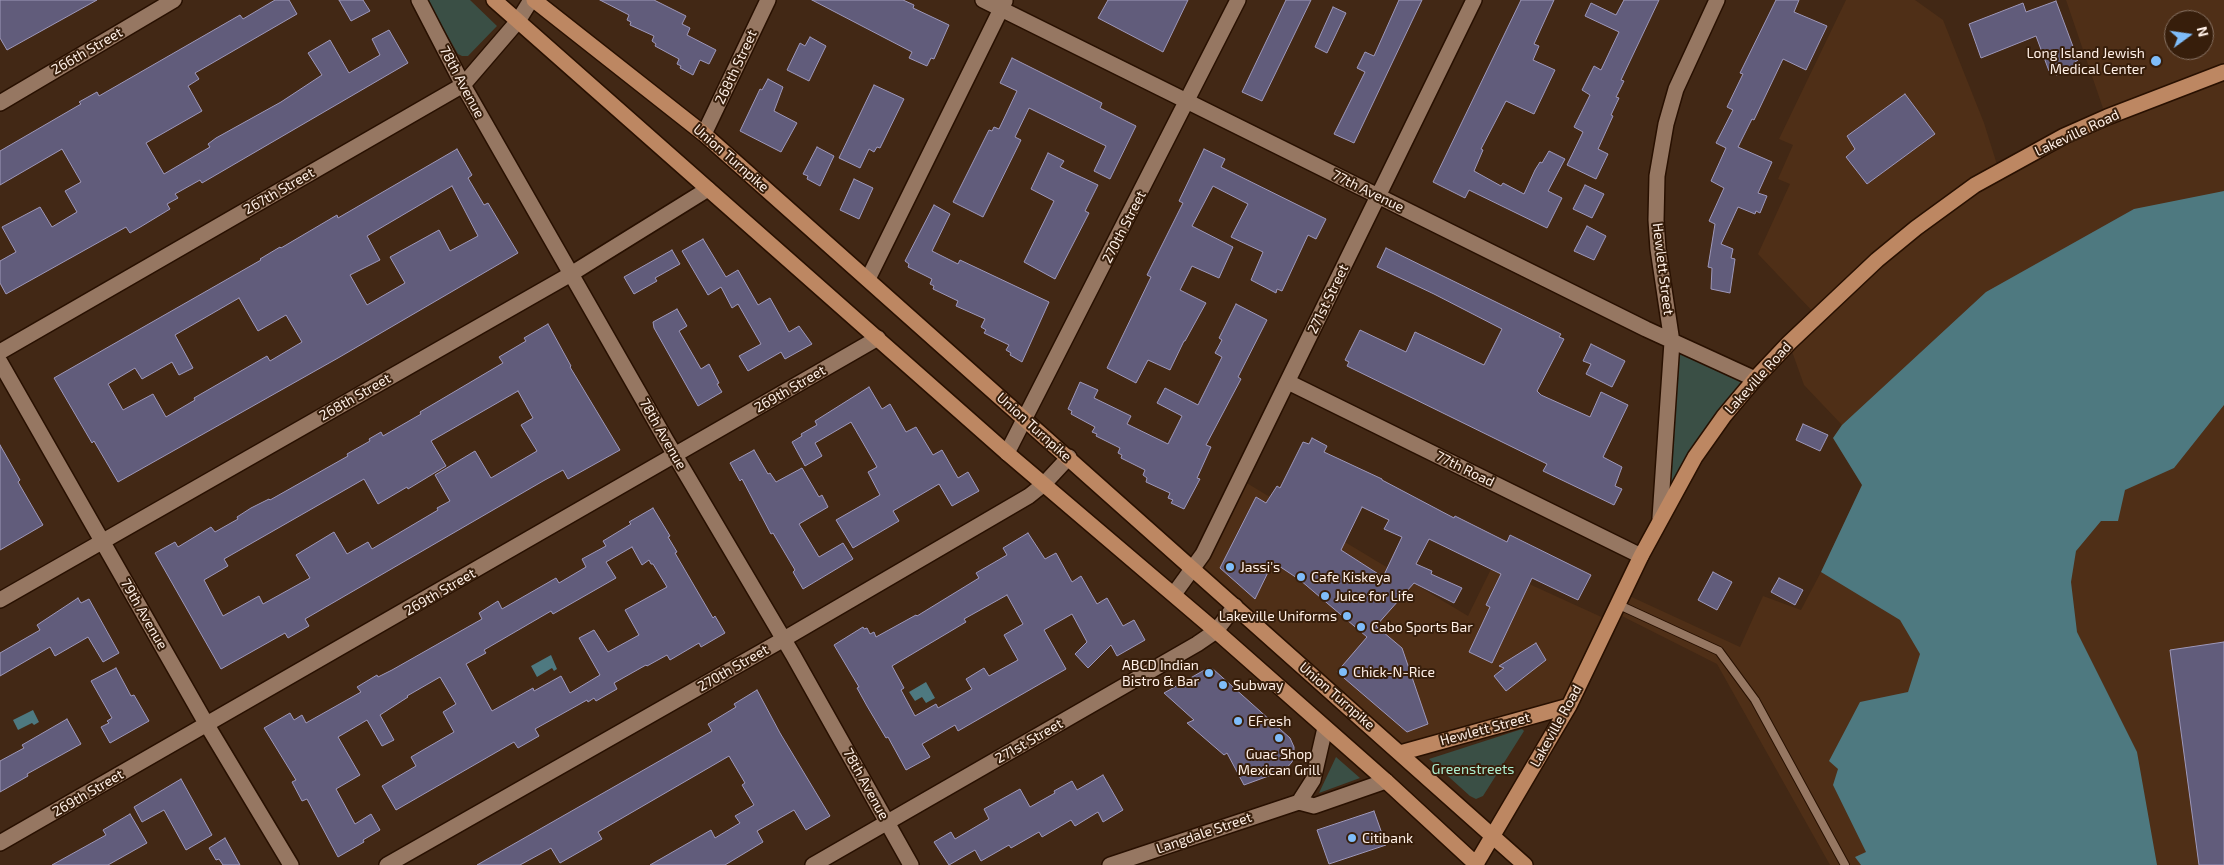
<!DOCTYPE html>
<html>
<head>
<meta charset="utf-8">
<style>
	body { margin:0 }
	#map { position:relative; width:2224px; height:865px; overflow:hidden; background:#422815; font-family:"Exo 2",sans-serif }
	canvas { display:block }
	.north { position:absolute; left:2164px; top:10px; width:50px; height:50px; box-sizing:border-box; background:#371e0b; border:1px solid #877263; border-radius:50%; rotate:76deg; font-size:14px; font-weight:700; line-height:20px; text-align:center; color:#fff0e7 }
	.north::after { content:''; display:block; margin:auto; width:18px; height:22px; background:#7fbdfa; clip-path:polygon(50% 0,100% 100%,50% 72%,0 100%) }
</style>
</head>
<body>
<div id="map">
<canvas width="2224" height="865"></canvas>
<div class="north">N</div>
</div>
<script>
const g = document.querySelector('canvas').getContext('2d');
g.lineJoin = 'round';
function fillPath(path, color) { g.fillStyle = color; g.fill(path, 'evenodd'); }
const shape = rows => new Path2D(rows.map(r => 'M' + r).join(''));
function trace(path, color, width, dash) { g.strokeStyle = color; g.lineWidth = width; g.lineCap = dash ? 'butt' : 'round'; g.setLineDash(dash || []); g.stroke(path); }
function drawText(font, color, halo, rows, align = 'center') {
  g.font = font + ' "Exo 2",sans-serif'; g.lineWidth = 4; g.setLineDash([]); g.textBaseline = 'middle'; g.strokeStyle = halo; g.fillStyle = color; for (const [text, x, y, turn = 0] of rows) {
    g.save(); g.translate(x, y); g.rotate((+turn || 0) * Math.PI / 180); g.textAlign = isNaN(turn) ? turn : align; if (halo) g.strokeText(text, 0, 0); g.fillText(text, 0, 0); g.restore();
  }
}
fillPath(shape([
	[1846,0,1915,0,1943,20,1984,123,1999,171,2106,117,2066,0,2224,0,2224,865,1830,865,1717,664,1614,612,1623,593,1740,647,1763,596,1801,610,1821,572,1862,485,1833,438,1842,425,1804,385,1789,343,1817,316,1758,254,1790,184,1778,179,1793,145,1779,139],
	[2174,20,2204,20,2204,50,2174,50],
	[1240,479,1468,616,1492,567,1608,620,1569,706,1400,753,1194,569]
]), '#4f2f17');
fillPath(shape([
	[427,0,470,0,497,26,468,56,462,56,458,54],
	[1672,342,1755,379,1660,518],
	[1522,729,1524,731,1483,796,1476,799,1470,796,1429,759],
	[1336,757,1360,778,1319,793]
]), '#3a4f45');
fillPath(shape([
	[2224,191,2224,405,2174,468,2125,490,2118,521,2101,521,2076,551,2071,582,2077,632,2137,752,2157,865,1861,865,1855,857,1866,852,1833,785,1838,769,1829,761,1860,702,1908,692,1920,654,1900,620,1821,572,1862,485,1833,438,1842,425,1986,292,2134,209],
	[551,655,557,669,554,671,552,668,537,677,531,666],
	[926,682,935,698,926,703,922,697,915,701,909,692],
	[33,710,39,722,34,725,32,723,18,730,13,720]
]), '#4e7980');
const building = shape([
	[0,0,97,0,7,50,0,38,0,0],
	[275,0,289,0,297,14,195,73,199,79,188,86,202,111,146,143,164,174,210,147,208,144,216,138,281,102,322,75,308,53,330,40,349,73,380,55,372,39,389,30,408,63,202,183,200,180,175,194,178,198,167,204,170,209,142,226,130,233,126,227,6,294,0,283,0,261,16,252,2,227,40,207,52,227,77,212,65,191,81,182,62,149,0,185,0,151,81,104,79,102,97,92,99,96,240,15,243,19,275,0],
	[339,0,363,0,370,11,351,21,339,0],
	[600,0,654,0,686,16,682,24,690,28,687,35,716,50,709,64,700,60,693,75,680,68,681,66,677,64,679,59,655,46,656,44,652,41,654,36,630,25,631,22,627,20,629,15,600,0],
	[812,0,903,0,914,5,913,8,949,25,934,59,931,58,927,66,909,58,912,52,812,0],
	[1108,0,1188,0,1163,52,1098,18,1108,0],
	[1286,0,1311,0,1262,101,1242,92,1286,0],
	[1399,0,1422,0,1354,143,1334,134,1365,72,1357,68,1365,52,1374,56,1399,0],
	[1521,0,1554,0,1534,44,1539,46,1533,60,1555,70,1534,114,1506,101,1481,149,1483,150,1474,171,1501,186,1503,183,1524,194,1535,170,1540,162,1542,163,1549,151,1565,159,1548,191,1562,198,1547,228,1469,190,1465,198,1433,182,1521,0],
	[1624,0,1659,0,1621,80,1624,81,1616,97,1619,98,1611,115,1613,116,1598,149,1608,154,1596,179,1567,165,1583,132,1574,127,1590,95,1582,90,1594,66,1601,70,1619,32,1585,16,1591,3,1616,15,1624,0],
	[1776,0,1799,0,1794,12,1827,26,1806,70,1783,59,1754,120,1752,119,1738,147,1772,162,1758,193,1767,196,1760,213,1756,211,1755,214,1738,207,1721,244,1733,249,1731,258,1735,259,1730,293,1711,289,1712,268,1708,267,1715,224,1709,221,1724,188,1711,181,1726,148,1716,143,1733,110,1727,107,1743,74,1740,73,1776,0],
	[2056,1,2078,60,2075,62,2076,67,2056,75,2054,70,2049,71,2036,36,1981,58,1969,24,2023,3,2026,12,2056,1],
	[1333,7,1346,13,1327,53,1315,47,1333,7],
	[810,37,826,46,809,81,787,70,800,43,805,46,810,37],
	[1012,58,1102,103,1100,108,1136,126,1110,179,1094,171,1106,146,1029,108,1015,137,1021,140,983,217,953,202,989,130,992,131,994,127,999,129,1017,91,1000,83,1012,58],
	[768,79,783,87,774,111,797,123,781,152,740,131,760,89,762,90,768,79],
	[874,85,904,99,880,148,877,147,874,152,869,149,860,168,839,158,874,85],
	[1905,94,1935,134,1867,184,1846,157,1855,149,1847,136,1905,94],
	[817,147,834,156,820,186,807,179,808,176,803,174,817,147],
	[457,149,472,175,468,178,484,205,488,203,518,253,338,358,118,482,94,441,92,443,54,378,261,260,260,259,280,247,281,248,337,215,338,218,457,149],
	[452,186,478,236,450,251,439,230,390,257,405,283,367,305,350,275,380,260,367,236,452,186],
	[239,298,258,331,286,315,302,342,270,361,267,356,194,398,195,400,166,417,153,394,123,410,108,384,135,368,142,379,172,362,179,375,193,368,175,335,239,298],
	[1204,149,1225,159,1221,167,1326,219,1316,239,1308,235,1282,291,1277,289,1276,293,1251,280,1263,252,1231,237,1248,204,1213,186,1192,226,1233,247,1219,278,1192,266,1180,290,1206,303,1185,341,1184,341,1170,370,1148,360,1136,383,1107,368,1151,277,1147,275,1183,203,1179,201,1204,149],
	[1048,153,1064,161,1060,167,1098,185,1085,211,1089,213,1055,279,1024,262,1054,201,1031,189,1048,153],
	[854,179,873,188,859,219,840,210,854,179],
	[1585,185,1604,194,1592,218,1573,209,1585,185],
	[934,205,950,214,932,251,958,264,960,260,1049,302,1022,362,1010,355,1011,353,1006,350,1009,345,984,333,986,330,981,327,985,319,956,306,958,301,933,289,934,286,930,284,932,279,908,267,909,264,905,261,934,205],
	[1587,226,1606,236,1594,260,1574,251,1587,226],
	[703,239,726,277,738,270,758,305,770,298,789,332,799,326,812,344,785,359,781,352,748,371,739,356,761,344,738,304,732,308,721,287,708,295,682,251,703,239],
	[1386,248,1561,334,1559,337,1564,339,1537,391,1541,395,1590,417,1601,392,1628,405,1603,457,1622,467,1615,486,1622,489,1614,505,1543,471,1547,464,1347,366,1349,362,1345,360,1360,330,1406,352,1415,332,1484,365,1502,329,1434,294,1377,267,1386,248],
	[672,250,680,264,655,278,657,281,634,294,624,277,672,250],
	[1236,304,1267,320,1238,377,1241,379,1206,445,1211,447,1197,478,1200,479,1184,509,1171,503,1173,500,1168,498,1170,493,1146,482,1147,478,1143,475,1145,470,1121,458,1122,455,1118,453,1120,448,1096,436,1097,434,1092,432,1095,427,1071,414,1072,411,1068,409,1080,382,1098,390,1094,398,1131,416,1127,424,1168,444,1182,416,1157,403,1165,388,1198,405,1222,357,1215,353,1222,340,1219,338,1236,304],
	[677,309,687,326,679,331,701,369,709,364,719,383,717,384,722,392,698,406,654,328,653,322,677,309],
	[548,324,571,366,570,367,620,450,568,479,563,470,543,481,305,619,309,626,288,638,285,633,221,669,155,553,175,542,178,547,211,527,215,532,238,519,237,517,251,508,269,499,270,500,348,456,347,454,370,441,369,439,381,432,383,436,421,414,420,412,503,363,499,357,526,341,524,338,548,324],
	[518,391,533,418,521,425,537,451,491,478,475,451,435,475,450,501,437,508,438,510,372,549,368,542,347,554,334,532,296,555,310,578,263,604,259,596,223,616,204,580,228,566,224,559,364,479,378,504,407,487,408,489,446,466,431,441,518,391],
	[1591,344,1625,361,1612,387,1586,374,1591,364,1583,361,1591,344],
	[869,387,882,409,890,404,906,432,916,427,933,455,942,450,958,478,968,472,979,491,952,506,939,484,893,511,899,521,853,548,836,520,880,495,868,472,877,467,851,422,815,443,822,456,805,466,792,442,802,436,801,434,817,425,815,421,869,387],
	[1803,424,1828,435,1820,451,1796,440,1803,424],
	[1312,438,1327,446,1324,452,1382,479,1382,480,1454,518,1455,516,1507,542,1510,535,1591,575,1578,600,1532,578,1492,663,1469,652,1490,607,1486,605,1501,574,1429,539,1416,564,1432,571,1431,574,1462,588,1454,603,1414,583,1376,626,1402,648,1428,724,1407,732,1337,672,1367,637,1300,580,1273,562,1255,599,1220,568,1256,497,1266,503,1277,486,1280,488,1303,442,1309,444,1312,438],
	[1362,507,1389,520,1384,529,1402,537,1383,577,1341,550,1362,507],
	[0,445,20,480,18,482,43,525,0,550,0,445],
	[754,450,768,474,770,473,776,482,802,468,819,497,822,495,828,507,799,524,819,557,843,543,853,559,803,589,793,572,795,570,773,533,771,534,742,479,740,481,730,463,754,450],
	[653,508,670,536,668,537,677,552,675,553,713,618,715,616,725,633,701,647,699,643,670,660,667,655,647,666,646,665,614,683,617,689,596,701,594,698,588,702,587,700,535,729,539,736,518,748,514,742,396,810,382,786,416,766,411,757,454,732,443,712,456,704,440,677,407,696,408,697,380,715,394,740,382,746,367,720,338,737,360,775,336,789,355,824,371,814,380,830,363,840,364,842,338,857,307,799,302,801,292,782,296,780,264,728,290,713,294,720,302,715,306,723,361,692,357,687,377,675,378,677,392,670,482,619,479,613,498,601,502,609,556,578,559,583,586,567,582,559,606,546,603,541,631,524,629,522,653,508],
	[632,547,642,565,649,560,651,564,653,564,667,587,625,610,639,635,608,652,594,630,579,638,600,675,570,693,561,676,534,691,533,688,492,711,466,664,486,653,484,650,551,611,553,614,616,578,606,562,632,547],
	[1028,533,1045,559,1056,553,1072,582,1081,576,1097,604,1107,598,1123,626,1134,620,1145,640,1117,656,1111,645,1088,668,1075,654,1087,642,1072,614,1044,630,1066,669,958,731,955,725,922,744,930,757,906,770,888,737,886,738,867,706,857,688,859,687,834,645,863,627,864,629,867,628,870,634,874,632,876,637,916,615,917,616,979,578,976,573,1007,555,1003,548,1028,533],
	[1007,595,1023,624,1004,635,1018,660,989,676,984,668,966,679,972,689,938,708,936,704,915,716,901,690,904,688,892,666,966,622,964,619,1007,595],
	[1713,572,1732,582,1717,610,1698,600,1713,572],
	[1779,578,1803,590,1795,605,1771,592,1779,578],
	[78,598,81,603,89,599,119,653,103,662,88,637,55,656,50,647,0,676,0,653,40,630,37,625,78,598],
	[2224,642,2224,865,2199,865,2170,650,2224,642],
	[1536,643,1546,660,1506,691,1494,676,1504,668,1499,666,1536,643],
	[116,668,131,696,134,695,149,721,110,743,101,727,109,723,107,721,112,718,91,681,116,668],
	[1208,668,1213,669,1290,738,1294,747,1294,755,1292,762,1285,770,1244,785,1227,753,1224,755,1187,723,1194,720,1164,693,1208,668],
	[757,690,780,733,830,816,806,830,794,810,757,831,763,842,725,865,650,865,711,830,715,838,740,823,735,816,754,805,742,785,745,783,729,756,598,832,602,839,560,863,551,848,520,865,477,865,712,731,708,724,736,707,734,704,757,690],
	[67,719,81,744,27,774,28,776,0,792,0,761,24,748,22,745,67,719],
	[1103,775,1123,810,1103,822,1098,812,1075,826,1071,820,1042,837,1039,832,1011,848,1009,845,981,861,975,850,949,865,934,842,951,832,955,839,989,819,984,809,1020,789,1030,807,1055,793,1054,791,1072,781,1077,790,1103,775],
	[181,779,212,835,186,850,164,810,142,822,134,807,181,779],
	[1374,811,1386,845,1329,864,1317,830,1374,811],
	[130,814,147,843,108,865,52,865,106,835,103,830,130,814],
	[225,838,240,865,223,865,219,859,216,860,209,848,225,838]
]);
fillPath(building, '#615c7b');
trace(building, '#9e98ba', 1);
const lane = shape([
	[1617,604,1719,651,1755,700,1845,865]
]);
const street = shape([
	[419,0,463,85,666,440,793,655,911,865],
	[983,0,1646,329,1755,379],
	[0,103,174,0],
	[704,134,768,0],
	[868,279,1005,1],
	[0,352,463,85,518,21,531,0],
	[0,362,207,725,291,865],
	[1288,382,1641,556],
	[1007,453,1238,0],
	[1660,518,1672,342,1658,249,1656,220,1657,176,1666,124,1676,89,1717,0],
	[1174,594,1203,554,1474,0],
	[0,600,571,274,708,189],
	[1299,802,1313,780,1325,728],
	[0,843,878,338],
	[387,865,784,639,1029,496,1044,484,1069,457],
	[813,865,1197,644,1216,631,1235,606],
	[1110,865,1299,802,1314,806,1386,781]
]);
const primary = shape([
	[494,0,1007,453,1216,631,1386,781,1477,865],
	[534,0,704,134,1525,865],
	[1400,753,1569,706],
	[1476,864,1569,706,1641,556,1695,457,1724,416,1755,379,1789,343,1877,260,1916,228,1975,185,2064,136,2107,117,2224,72]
]);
trace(lane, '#281000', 10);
trace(street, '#281000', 18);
trace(primary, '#281000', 18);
trace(lane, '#967762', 8);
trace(street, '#967762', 15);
trace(primary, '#bd8762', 15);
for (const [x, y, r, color] of [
	[2156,61,6,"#7fbdfa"],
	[1230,567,5,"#7fbdfa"],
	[1301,577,5,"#7fbdfa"],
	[1325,596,5,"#7fbdfa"],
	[1347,616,5,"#7fbdfa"],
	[1361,627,5,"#7fbdfa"],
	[1343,672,5,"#7fbdfa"],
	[1209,673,5,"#7fbdfa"],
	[1223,685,5,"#7fbdfa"],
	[1238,721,5,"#7fbdfa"],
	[1279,738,5,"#7fbdfa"],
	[1352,838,5,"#7fbdfa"]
]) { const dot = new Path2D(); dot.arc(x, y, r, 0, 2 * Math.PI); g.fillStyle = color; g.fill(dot); trace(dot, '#371e0b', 2); }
drawText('14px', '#fff0e7', '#371e0b', [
	["266th Street",87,51,-30],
	["268th Street",736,67,-65],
	["78th Avenue",462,82,62],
	["Lakeville Road",2077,133,-25],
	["Union Turnpike",731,158,41],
	["267th Street",279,191,-30],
	["77th Avenue",1368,191,26],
	["270th Street",1124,227,-63],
	["Hewlett Street",1663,269,83],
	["271st Street",1328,299,-64],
	["Lakeville Road",1758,378,-48],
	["269th Street",790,389,-30],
	["268th Street",355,397,-30],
	["Union Turnpike",1034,427,42],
	["78th Avenue",663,434,60],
	["77th Road",1465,469,26],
	["269th Street",440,592,-30],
	["79th Avenue",144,614,60],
	["270th Street",733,668,-30],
	["Union Turnpike",1337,696,41],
	["Lakeville Road",1556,726,-61],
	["Hewlett Street",1485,729,-15],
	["271st Street",1029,741,-30],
	["78th Avenue",866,784,61],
	["269th Street",88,793,-30],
	["Langdale Street",1204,833,-19]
]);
drawText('14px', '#fff0e7', '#371e0b', [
	["Long Island Jewish",2145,53,"right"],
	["Medical Center",2145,69,"right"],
	["Jassi's",1240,567],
	["Cafe Kiskeya",1311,577],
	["Juice for Life",1335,596],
	["Lakeville Uniforms",1337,616,"right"],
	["Cabo Sports Bar",1371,627],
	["ABCD Indian",1199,665,"right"],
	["Bistro & Bar",1199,681,"right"],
	["Chick-N-Rice",1353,672],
	["Subway",1233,685],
	["EFresh",1248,721],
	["Guac Shop",1279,754,"center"],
	["Mexican Grill",1279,770,"center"],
	["Citibank",1362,838]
], 'left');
drawText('14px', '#adf0d1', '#371e0b', [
	["Greenstreets",1473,769]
]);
</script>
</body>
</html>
